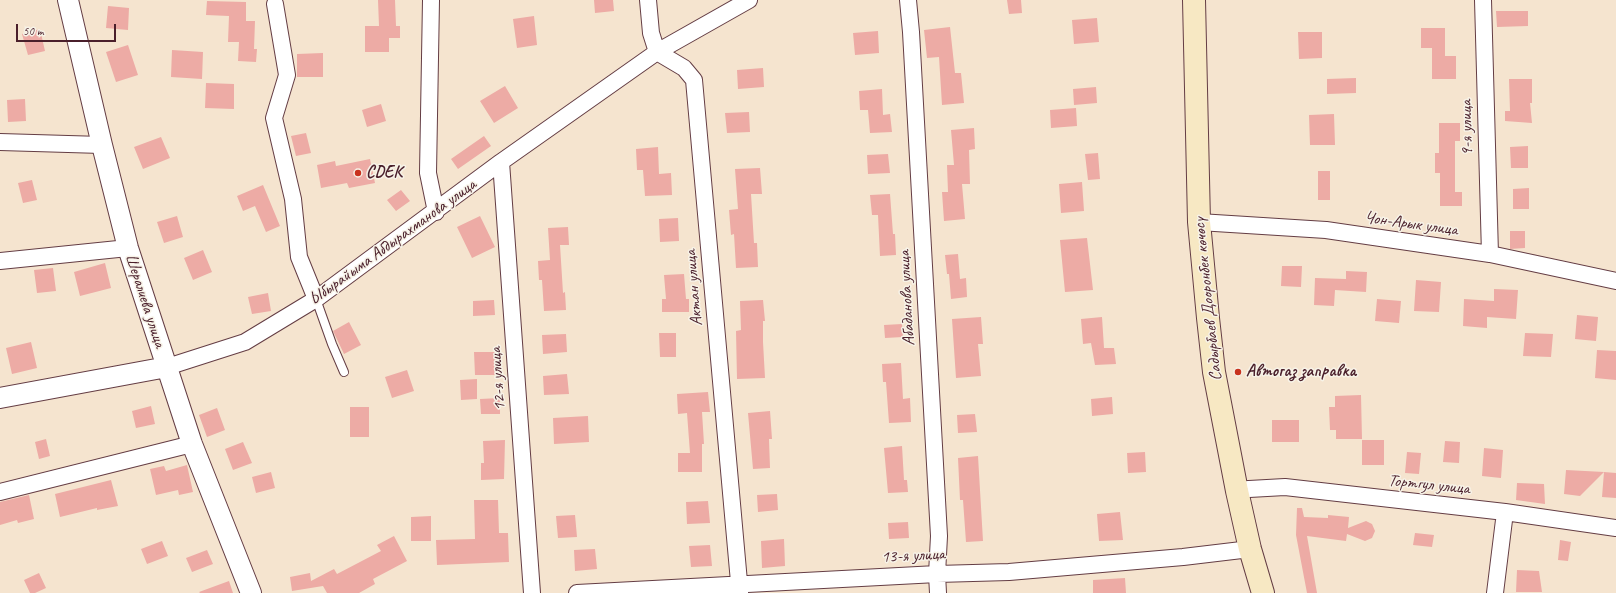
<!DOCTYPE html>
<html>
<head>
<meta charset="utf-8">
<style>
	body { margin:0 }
	#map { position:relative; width:1616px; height:593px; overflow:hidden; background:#f5e4cf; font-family:Caveat,sans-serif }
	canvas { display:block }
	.scale { position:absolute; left:16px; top:24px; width:100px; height:18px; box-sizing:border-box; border:2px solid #4a1f2b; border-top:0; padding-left:5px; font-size:12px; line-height:14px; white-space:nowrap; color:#4a1f2b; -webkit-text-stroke:3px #f7f3e8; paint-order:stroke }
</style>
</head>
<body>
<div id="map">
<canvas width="1616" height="593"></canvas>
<div class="scale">50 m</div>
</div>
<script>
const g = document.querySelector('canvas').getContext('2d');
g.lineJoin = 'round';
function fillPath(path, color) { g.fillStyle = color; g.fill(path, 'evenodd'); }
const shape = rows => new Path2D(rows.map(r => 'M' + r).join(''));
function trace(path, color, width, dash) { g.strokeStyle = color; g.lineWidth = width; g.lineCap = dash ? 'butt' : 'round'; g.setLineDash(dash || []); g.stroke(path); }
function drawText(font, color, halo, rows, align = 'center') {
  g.font = font + ' Caveat,sans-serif'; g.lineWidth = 3; g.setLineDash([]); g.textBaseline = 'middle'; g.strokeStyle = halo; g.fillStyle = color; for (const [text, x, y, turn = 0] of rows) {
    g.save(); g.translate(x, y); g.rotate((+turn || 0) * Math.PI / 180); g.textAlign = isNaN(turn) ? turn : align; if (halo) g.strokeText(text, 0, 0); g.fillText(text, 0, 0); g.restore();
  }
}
fillPath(shape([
	[378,0,395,0,396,26,400,26,400,38,389,38,389,52,365,52,365,26,379,26],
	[594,0,613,0,614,11,595,13],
	[1007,0,1021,0,1022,13,1009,14],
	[207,1,246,2,246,21,255,21,254,49,257,49,256,62,238,61,239,42,228,42,229,16,206,15],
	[108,6,129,8,128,30,106,28],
	[1496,11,1528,11,1528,26,1497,27],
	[534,16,537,45,517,48,513,19],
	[1097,18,1099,42,1074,44,1072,20],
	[950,27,955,73,961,73,964,103,942,105,939,57,927,58,924,30],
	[1421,28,1445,28,1445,56,1456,56,1456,79,1432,79,1432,48,1421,48],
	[40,29,45,51,28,55,22,34],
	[878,31,879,53,855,55,853,33],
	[1298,32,1322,32,1322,58,1299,59],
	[128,45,138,75,116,82,106,52],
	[172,50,203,52,202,79,171,77],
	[323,53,323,77,297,77,297,54],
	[763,68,764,87,738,89,737,70],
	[1356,78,1356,93,1327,94,1327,79],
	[1509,79,1532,79,1532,103,1530,103,1532,123,1505,121,1505,111,1510,111],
	[206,83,234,84,234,109,205,108],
	[505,86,518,108,494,123,480,101],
	[1096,87,1097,103,1074,105,1073,89],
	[882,89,883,115,890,114,892,132,870,133,868,110,860,110,859,91],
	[25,99,26,121,8,122,7,100],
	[381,104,386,121,367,127,362,110],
	[1076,108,1077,126,1051,128,1050,110],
	[749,112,750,132,727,133,725,113],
	[1334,114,1335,145,1310,145,1309,115],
	[1439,123,1460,123,1460,141,1455,141,1455,192,1462,192,1462,206,1440,206,1440,173,1435,173,1435,153,1439,153],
	[974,128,975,149,969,150,970,184,962,184,965,219,944,221,942,192,948,192,947,165,954,165,951,130],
	[306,133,311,153,296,156,291,136],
	[484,136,491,146,458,169,451,159],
	[161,137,170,158,143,169,134,147],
	[1528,146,1528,168,1511,168,1510,147],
	[658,147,659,174,671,173,672,195,645,196,643,170,637,170,636,149],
	[1098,153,1100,179,1088,180,1085,154],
	[888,154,890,173,868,174,867,155],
	[370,159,375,183,349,188,347,183,321,188,317,165,335,161,336,166],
	[760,168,762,194,751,194,754,243,757,243,758,267,736,268,734,234,731,235,729,210,738,209,735,169],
	[1318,171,1330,171,1330,200,1318,200],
	[32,180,37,200,23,203,18,183],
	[1082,182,1084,211,1061,213,1059,184],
	[263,185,280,226,266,232,255,206,243,211,237,196],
	[1529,188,1529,209,1513,209,1513,189],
	[401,190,410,201,396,211,387,200],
	[890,194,893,234,895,234,896,255,880,256,878,215,872,215,870,195],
	[177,216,183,237,164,243,157,222],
	[480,216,495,247,472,258,457,227],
	[678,218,679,241,660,242,659,219],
	[568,227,569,245,560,245,563,293,565,292,566,310,544,311,542,280,539,280,538,261,550,260,548,228],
	[1510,231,1525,231,1525,248,1510,249],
	[1087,238,1093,290,1065,292,1060,240],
	[203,250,212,272,193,280,184,258],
	[958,254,960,279,966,278,967,297,951,299,949,274,947,274,945,255],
	[105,263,111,288,80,296,74,272],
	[1282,266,1302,266,1301,287,1281,286],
	[53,268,56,291,37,293,34,270],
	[1346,271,1367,272,1366,292,1335,290,1334,306,1314,305,1315,278,1346,279],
	[684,274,686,299,689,299,689,312,662,312,662,299,666,299,664,275],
	[1416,280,1441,282,1439,312,1414,311],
	[1494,289,1518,290,1516,319,1487,317,1487,328,1463,326,1464,299,1494,301],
	[268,293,271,311,252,314,248,297],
	[1377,299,1401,301,1399,323,1375,321],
	[494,300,495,315,473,316,473,301],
	[763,300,765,321,763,321,763,342,765,378,737,379,736,331,741,330,740,301],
	[1577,315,1598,317,1596,341,1575,339],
	[981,317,983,344,978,344,981,376,956,378,952,319],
	[1102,317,1104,348,1114,348,1116,364,1095,365,1091,343,1083,344,1081,319],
	[349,322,361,345,344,354,333,331],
	[902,324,903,337,885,338,884,325],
	[659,333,676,333,676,357,660,357],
	[1525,333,1553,334,1551,357,1523,356],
	[566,334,567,352,543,354,542,335],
	[31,342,37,368,12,374,6,348],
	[1597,350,1616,351,1616,380,1595,378],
	[474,352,495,352,496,375,475,375],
	[901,363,903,399,910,398,911,422,889,423,886,382,883,382,882,364],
	[407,370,414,391,392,398,385,377],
	[567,374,569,394,544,395,543,376],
	[477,379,477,399,461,400,460,380],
	[708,392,710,412,702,412,704,444,702,444,702,472,678,472,678,453,690,453,687,413,678,414,677,394],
	[1361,395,1362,439,1336,439,1336,430,1330,430,1329,407,1335,407,1335,396],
	[1112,397,1113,414,1092,416,1091,399],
	[500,398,500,414,481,414,480,399],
	[151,406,155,424,136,428,132,411],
	[350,407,369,407,369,437,350,437],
	[217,408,225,430,207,437,199,415],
	[770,411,772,439,769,439,770,468,753,469,748,413],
	[975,414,977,432,958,433,957,415],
	[588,416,589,442,554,444,553,418],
	[1272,420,1299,420,1299,442,1272,442],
	[46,439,50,456,39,459,35,442],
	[505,440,504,479,481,480,481,463,484,463,483,441],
	[1362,440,1384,440,1384,465,1362,465],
	[1445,441,1460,442,1459,463,1443,462],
	[243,442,252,463,233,470,225,449],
	[902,446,904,480,907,480,908,492,888,493,884,448],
	[1484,448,1503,450,1501,478,1482,476],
	[1145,452,1146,472,1128,473,1127,453],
	[1407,452,1421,453,1419,474,1405,473],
	[978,456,983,541,966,542,963,500,960,500,958,458],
	[187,465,193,492,179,495,178,490,156,495,150,469,164,466,166,471],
	[1566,470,1604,472,1580,496,1564,494],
	[271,472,275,488,256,493,252,477],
	[1604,472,1616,473,1616,498,1602,497],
	[111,480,118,506,97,510,97,508,60,517,55,494],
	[1517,483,1544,484,1545,504,1516,500],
	[777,494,778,510,758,512,757,495],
	[29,495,34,519,18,523,17,520,0,525,0,502],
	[474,500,498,500,499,533,508,533,509,562,437,565,436,540,475,539],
	[708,501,710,523,687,524,686,502],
	[1297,508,1302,508,1304,517,1328,518,1328,515,1349,517,1348,528,1366,521,1372,524,1375,531,1372,538,1365,541,1347,534,1346,541,1307,536,1317,593,1307,593,1296,535],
	[1120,512,1123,540,1099,541,1097,514],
	[575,515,577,537,558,538,556,516],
	[431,516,431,541,411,541,411,517],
	[908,522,909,538,889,539,888,523],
	[1415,533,1434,535,1432,547,1413,545],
	[394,536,407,561,373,579,375,584,359,593,327,593,323,586,292,591,290,577,310,573,311,581,334,569,337,574,381,551,377,545],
	[784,539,785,566,762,568,761,541],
	[1560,540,1571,542,1568,561,1558,560],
	[162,541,168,556,147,564,141,549],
	[710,545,712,566,691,567,689,546],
	[595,549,597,569,575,571,574,550],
	[207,550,213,564,192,572,186,558],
	[1517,570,1539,571,1542,592,1516,592],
	[39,573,46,588,35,593,30,593,24,580],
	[1125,578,1126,593,1093,593,1093,580],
	[229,581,233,593,200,593,199,592]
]), '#edaba5');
const service = shape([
	[316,299,332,344,344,372]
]);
const minor = shape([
	[431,0,428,173,436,212],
	[648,0,651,33,657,52,684,68,694,80,740,593],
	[908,0,911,32,939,536,937,574,938,593],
	[1483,0,1490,254],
	[275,4,287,75,274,118,293,199,299,257,316,299],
	[0,142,102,145],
	[501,162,532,593],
	[1199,222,1326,230,1490,254,1616,281],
	[0,261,128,248],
	[167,367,245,342,316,299,501,162,657,52,749,0],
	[1237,491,1249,489,1285,487,1505,512,1616,528],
	[0,492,192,444],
	[577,593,937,574,1009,572,1183,557,1250,549],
	[1495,593,1505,512]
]);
const tertiary = shape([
	[68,0,102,145,128,248,192,444,251,593],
	[0,398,167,367]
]);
const secondary = shape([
	[1194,0,1199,222,1208,318,1214,372,1237,491,1250,549,1263,593]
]);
trace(service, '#643d44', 10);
trace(minor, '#643d44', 18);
trace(tertiary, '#643d44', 22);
trace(secondary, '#643d44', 24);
trace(service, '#fff', 8);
trace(minor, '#fff', 16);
trace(tertiary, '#fff', 20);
trace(secondary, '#f7e8c3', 22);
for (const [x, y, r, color] of [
	[358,173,4,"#c8321e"],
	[1238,372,4,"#c8321e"]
]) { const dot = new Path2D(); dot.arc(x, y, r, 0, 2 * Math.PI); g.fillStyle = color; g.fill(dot); trace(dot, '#f7f3e8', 1.5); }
drawText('17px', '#4a1f2b', '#f7f3e8', [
	["9-я улица",1467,128,-91],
	["Чон-Арык улица",1411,224,8],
	["Ыбырайыма Абдырахманова улица",393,242,-36],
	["Актан улица",694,288,-95],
	["Абаданова улица",907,298,-93],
	["Садырбаев Дооронбек көчөсү",1208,299,-96],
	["Шералиева улица",145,301,72],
	["12-я улица",498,379,-94],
	["Тортгул улица",1429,485,6],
	["13-я улица",913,556,-3]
]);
drawText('bold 17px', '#4a1f2b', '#f7f3e8', [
	["CDEK",366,173],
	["Автогаз заправка",1246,372]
], 'left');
</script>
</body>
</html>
